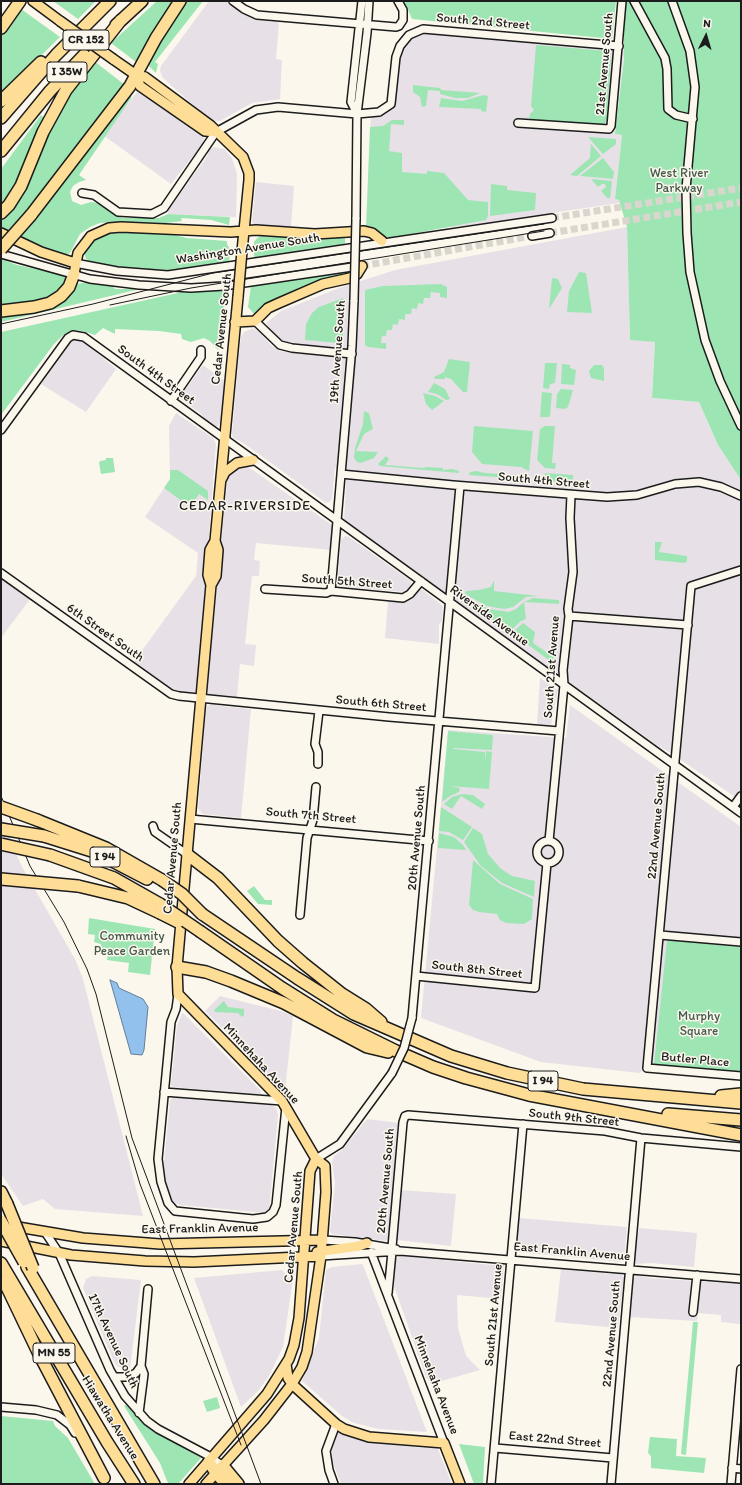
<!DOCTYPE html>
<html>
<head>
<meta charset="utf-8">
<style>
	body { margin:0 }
	#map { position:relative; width:742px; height:1485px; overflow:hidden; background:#fbf7ec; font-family:Itim,sans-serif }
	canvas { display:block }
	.frame { position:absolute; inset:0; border:2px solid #1c1c1c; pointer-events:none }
	.north { position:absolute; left:686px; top:16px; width:40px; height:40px; -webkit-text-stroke:3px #fbf7ec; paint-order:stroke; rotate:5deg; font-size:11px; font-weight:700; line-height:16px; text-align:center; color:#1c1c1c }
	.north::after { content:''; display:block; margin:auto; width:14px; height:18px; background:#1c1c1c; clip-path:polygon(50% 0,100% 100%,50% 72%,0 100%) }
</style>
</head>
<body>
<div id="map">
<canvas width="742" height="1485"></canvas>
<div class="frame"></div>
<div class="north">N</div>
</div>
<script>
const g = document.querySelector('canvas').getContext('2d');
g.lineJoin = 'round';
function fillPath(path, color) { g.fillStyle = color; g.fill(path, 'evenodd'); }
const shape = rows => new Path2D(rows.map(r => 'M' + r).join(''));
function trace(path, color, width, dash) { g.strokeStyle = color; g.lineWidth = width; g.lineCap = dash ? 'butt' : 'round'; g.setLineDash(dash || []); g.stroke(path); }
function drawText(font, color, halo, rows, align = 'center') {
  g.font = font + ' Itim,sans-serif'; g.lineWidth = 3; g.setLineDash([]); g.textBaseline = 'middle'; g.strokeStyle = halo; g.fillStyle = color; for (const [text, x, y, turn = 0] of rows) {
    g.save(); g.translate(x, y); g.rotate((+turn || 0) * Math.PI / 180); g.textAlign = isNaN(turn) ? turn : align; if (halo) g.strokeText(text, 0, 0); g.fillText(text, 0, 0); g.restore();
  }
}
fillPath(shape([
	[209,1,227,1,257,20,279,22,276,59,282,60,280,99,252,103,220,121,211,121,163,78,160,71,161,66],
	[423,29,625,47,615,134,622,135,615,199,619,200,619,203,471,225,441,228,366,229,371,114,388,108,396,57,404,41],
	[137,92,201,134,204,138,203,144,171,184,103,135],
	[214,147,224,149,232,158,237,174,236,217,168,214,168,211,208,155,207,151],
	[256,182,294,186,291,227,254,225,252,222],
	[627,227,630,339,655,342,652,398,699,402,718,445,741,480,741,801,669,752,658,746,344,520,347,469,335,468,332,499,329,502,326,503,245,444,233,438,232,434,239,355,241,337,244,332,253,328,259,332,272,346,280,351,303,354,304,344,285,342,278,338,266,323,281,311,339,288,395,270],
	[71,339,77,339,83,341,116,369,86,412,41,384,65,351,67,344],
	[203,365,225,381,221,422,217,427,207,422,200,413,182,400,181,396],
	[176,413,213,438,216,444,197,692,195,695,187,695,168,687,133,663,196,576,198,553,145,517,170,479,169,426],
	[244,464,332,525,332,550,256,543,254,560,260,561,259,576,252,576,245,644,256,645,254,666,240,664,237,697,223,695,215,697,208,694,207,689,228,473],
	[345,536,349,537,411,581,410,590,405,592,337,586,341,540],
	[1,578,30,599,1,638],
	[417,590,423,590,443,606,442,621,439,624,439,644,385,638,388,601,403,601,408,599],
	[540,678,558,690,551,725,537,724],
	[212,704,221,706,251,709,241,818,203,814,198,809,206,710,207,706],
	[570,705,741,827,741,1073,653,1065,639,1073,541,1062,421,1018,448,730,566,738],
	[1,816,21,865,75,959,83,979,143,1216,55,1209,43,1199,23,1206,1,1174],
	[220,996,281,1011,293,1016,285,1091,205,1011],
	[182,1013,184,1014,260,1090,262,1095,173,1087,171,1085,177,1026],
	[174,1096,271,1105,276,1108,278,1115,269,1211,266,1213,180,1205,173,1202,170,1197,163,1172,170,1101],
	[367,1119,399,1123,388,1238,386,1241,332,1234,330,1231,335,1183,332,1162,334,1156,342,1150],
	[400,1190,456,1194,451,1246,397,1240],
	[519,1218,627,1227,624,1261,616,1262,613,1261,517,1252,516,1249],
	[639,1228,697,1233,694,1267,651,1263,636,1264,634,1258],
	[401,1256,493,1265,499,1263,504,1265,501,1299,457,1295,458,1328,466,1356,480,1370,431,1384,426,1377,394,1286,393,1261],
	[362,1264,363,1265,427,1432,379,1429,354,1423,342,1416,302,1381,319,1338,326,1270,332,1267],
	[561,1269,611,1274,617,1273,624,1276,618,1328,555,1322],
	[282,1270,288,1277,293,1279,283,1347,269,1376,258,1391,241,1407,194,1278],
	[637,1275,649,1278,741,1284,740,1324,721,1322,721,1315,698,1313,697,1321,630,1317,633,1279],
	[92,1276,141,1280,130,1369,118,1367,114,1362,83,1288,86,1279],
	[339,1433,343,1433,361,1441,423,1448,435,1447,438,1449,452,1484,341,1484,333,1463,331,1445,335,1435]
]), '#e8e0e7');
fillPath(shape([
	[53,1,96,1,78,19],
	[157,1,174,1,140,61,136,62,111,43],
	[183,1,203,1,155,62,158,64,156,73,146,63],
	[404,1,616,1,612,39,412,19],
	[624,1,741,1,741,480,718,445,699,402,652,398,655,342,630,340,627,227,619,200,615,199,622,135,615,134,624,59],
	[21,9,60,37,1,95,1,36],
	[536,45,607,51,611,54,607,119,604,125,602,127,529,120,530,114,534,110,531,106],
	[94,61,125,85,10,233,1,228,1,218,13,209,28,186,34,172,32,171,39,151,65,98],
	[413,85,440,88,441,90,480,93,468,98,455,98,440,94,440,91,428,90,426,106,422,107,420,97,413,92],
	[128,94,132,97,79,175,86,180,79,182,73,186,70,192,72,201,81,205,91,202,98,203,122,218,159,218,168,214,230,217,229,225,211,220,181,218,182,221,166,223,117,222,100,223,90,227,80,234,70,253,65,255,61,254,19,237,55,193],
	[484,95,488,96,486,112,481,111,481,109,439,107,441,98,462,101],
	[41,115,46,119,18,183,1,204,1,169],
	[392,120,404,120,404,125,391,124,389,151,402,153,402,172,427,174,427,171,444,173,468,200,488,202,488,216,486,220,395,237,384,237,366,229,370,127,383,126],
	[588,137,616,139,616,144,603,154],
	[591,144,601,156,577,176,570,175,590,158],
	[603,158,614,172,613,179,580,176],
	[591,179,612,181,610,198,607,198,601,191,606,187,605,184,602,184,598,187],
	[491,184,507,186,507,190,536,193,535,210,490,216],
	[112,232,170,234,187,238,227,241,227,244,230,249,229,263,175,271,141,272,92,263,86,259,84,252,90,244,96,239],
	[260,235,345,236,345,245,254,259,254,242],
	[1,259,17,265,69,276,61,291,50,299,1,308],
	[343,272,343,277,265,307,254,314,248,307,251,286],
	[579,272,586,273,592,313,567,312,569,291],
	[552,278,558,279,562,288,549,309],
	[90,281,112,285,115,289,140,289,1,322,1,314,39,311,78,284],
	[441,284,447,287,447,298,440,297,440,293,431,292,430,298,424,298,423,304,418,303,417,309,412,308,411,314,405,314,405,320,399,319,398,325,393,324,392,330,387,330,386,336,382,336,381,343,386,343,386,349,368,347,365,345,365,290,383,286],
	[225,289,221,344,218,350,210,341,204,338,191,342,182,339,181,334,159,331,115,329,115,334,103,328,95,335,82,331,73,330,63,335,54,344,1,415,1,332,187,291],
	[343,298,343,342,339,343,305,340,306,324,312,313,319,307],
	[449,359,470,362,467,392,463,392,451,379,445,377,445,379,435,379,434,377,444,372],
	[545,363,557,363,555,383,550,384,549,389,543,388],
	[562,364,570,365,570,368,576,370,574,385,561,384],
	[594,365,602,365,604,368,604,381,591,378,589,371],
	[434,383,445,389,450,399,446,400,437,394,428,392],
	[561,389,573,390,568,407,565,409,556,408,557,394],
	[542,392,552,393,550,416,548,417,540,417],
	[423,393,435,396,444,401,432,410,426,404],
	[364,411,369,413,373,429,364,434,356,451,378,452,374,458,361,463,357,462,354,458,355,448,363,424],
	[474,426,533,431,529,471,521,467,482,464,472,452],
	[545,426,555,426,552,463,556,463,555,469,545,468,537,460,540,429],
	[386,456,389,459,385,465,424,468,426,467,443,468,443,470,452,469,459,471,459,473,380,466,378,464],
	[106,458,113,458,115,472,101,474,99,463,100,461,106,460],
	[170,470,178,470,208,491,208,500,199,494,194,501,191,499,187,505,164,488,170,479],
	[476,471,485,473,519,475,524,477,523,479,469,475,470,472],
	[545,473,573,475,573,483,546,481,544,478],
	[655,542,662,542,659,552,687,556,687,561,685,563,655,560],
	[494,580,494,591,538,596,526,597,513,607,504,609,487,606,465,594,466,591,479,590,491,587],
	[533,598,559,600,559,604,524,602,526,619,521,621,509,632,464,599,490,609,509,612,516,609,524,602],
	[551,622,559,622,555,662,553,663,512,633,523,623,535,632,533,643,552,656],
	[448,731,493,735,492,750,453,748,454,749,485,752,485,762,486,751,492,752,489,789,450,786,460,788,459,792,450,796,442,802],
	[462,794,473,795,485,804,482,809,461,796,452,809,444,804,452,797],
	[441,807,472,827,463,840,449,832,439,831],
	[473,828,482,834,488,854,500,868,512,876,535,881,534,897,502,883,481,866,464,842],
	[439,833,454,837,463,845,466,850,438,848],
	[473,860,500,884,533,899,532,919,524,924,506,923,500,920,497,914,479,912,473,910,469,905],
	[254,886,265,900,272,900,272,905,258,904,247,891],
	[89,918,155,929,150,975,128,972,129,963,107,960,108,953,100,951,101,944,94,942,95,935,88,934],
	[667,940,741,947,741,1073,654,1065],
	[224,1001,228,1007,244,1009,244,1015,242,1017,238,1013,215,1012,214,1010],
	[693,1322,698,1322,686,1455,681,1454],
	[217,1397,220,1408,207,1412,203,1401],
	[126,1405,151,1429,201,1458,178,1484,169,1484,167,1481,160,1463,124,1406],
	[1,1416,53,1421,55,1426,68,1438,95,1484,1,1484],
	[650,1437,677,1439,676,1456,706,1458,704,1473,651,1468,651,1456,648,1453],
	[459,1444,485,1447,483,1484,474,1484]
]), '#9de6b4');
const water = shape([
	[110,980,117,983,119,988,143,999,148,1007,144,1050,142,1055,131,1054,110,980]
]);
fillPath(water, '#91c1ec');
trace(water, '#627f99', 1);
trace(shape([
	[552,218,741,188],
	[550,233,741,202],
	[362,266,532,236]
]), '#dad6cd', 7, [7, 3.5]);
const minor = shape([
	[233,1,244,9,257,15,396,27,399,26,403,20,403,10,398,1],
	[634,1,665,58,667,69,668,109,676,115,693,119],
	[672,1,690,51,695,87,686,189,687,233,690,272,705,340,720,381,741,426],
	[357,114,351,102,362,1],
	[518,123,609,129,611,126,622,1],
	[82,193,94,195,118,212,152,214,164,208,216,132,256,110,278,107,357,114,379,112,391,104,396,57,400,46,409,35,423,29,619,46],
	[356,219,357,114,367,33,369,1],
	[532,236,550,233],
	[1,254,90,279,139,285,191,288,224,286,359,266],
	[75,263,117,271,168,275,552,218],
	[255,321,280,345,292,348,352,354],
	[171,401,201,357,201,350],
	[1,430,68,338,73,335,84,337,741,813],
	[341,474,453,485,607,497,637,495,675,484,699,482,721,487,741,496],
	[741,570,691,586,647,1068,741,1076],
	[1,573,171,694,179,696,389,717,559,731],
	[265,589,326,593,331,591,403,598,410,594,421,581],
	[331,591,352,346,354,300],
	[569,616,688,625],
	[318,764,318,752,315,744,319,711],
	[733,807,741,796],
	[190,819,429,841],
	[153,826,155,832,188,855],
	[549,841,564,685,563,670,569,616,568,609,573,572,570,518,571,495],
	'537 852a11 11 0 1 1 22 0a11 11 0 1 1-22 0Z',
	[300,915,307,838,313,820,316,787],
	[660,935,741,942],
	[416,976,535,988,547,863],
	[178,994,176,1009,171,1022,158,1159,161,1182,168,1203,175,1211,253,1219,267,1217,273,1212,276,1205,286,1107],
	[412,1018,460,486],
	[164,1092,282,1101],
	[316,1159,340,1144,392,1073],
	[45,1232,59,1253,110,1370,125,1396,147,1421,158,1429,207,1455,223,1466],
	[323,1240,355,1242,396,1249],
	[392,1247,403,1122,405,1116,408,1115,605,1131,641,1138,741,1147],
	[371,1252,444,1443],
	[321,1256,400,1251,741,1279],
	[388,1293,392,1252],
	[693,1312,697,1275],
	[114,1377,128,1377,136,1373,141,1366],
	[1,1407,36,1410,57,1415,70,1425,75,1433],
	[139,1413,144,1374,141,1366,148,1289],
	[495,1448,613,1458],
	[732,1468,741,1469],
	[334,1484,329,1470,326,1451,336,1424],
	[491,1484,523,1124],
	[611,1484,641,1138],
	[731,1484,741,1369]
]);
const major = shape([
	[33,1,60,21],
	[113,59,136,75,145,77,210,125,243,157,249,173,249,180,242,251],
	[136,75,140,86,205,131,216,132],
	[1,233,41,252,75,263],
	[74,274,78,253,91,236,109,228,121,227,231,232,256,230,315,234,364,231,372,233,382,241],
	[235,322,255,321,268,308,279,303,323,284,350,278,357,274,362,266],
	[221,480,225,472,237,463,253,460],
	[215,541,210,550,208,575,211,585,177,967,178,994,282,1101,316,1159],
	[211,585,216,576,218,550,215,541,238,297],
	[12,1226,83,1238,160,1244,323,1240],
	[1,1241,71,1255,145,1261,194,1262,321,1256],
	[317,1252,359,1246,367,1243],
	[286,1364,288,1378,292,1384,336,1424,344,1429,369,1437,444,1443,460,1484],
	[189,1484,267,1394,289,1359,294,1345,299,1318,310,1171,316,1159],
	[206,1484,264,1420,292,1384,302,1367,307,1352,321,1256,326,1192,325,1166,316,1159]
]);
const highway = shape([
	[116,25,142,1],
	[1,28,20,1],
	[1,101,41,62],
	[1,118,56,55,110,1],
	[1,151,50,91,84,55],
	[1,213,9,205,21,186,43,132,66,90,121,20],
	[31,215,130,86,156,38,180,1],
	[1,311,34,307,50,303,61,296,69,287,74,274],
	[37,820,106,848,162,880],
	[44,836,95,852,147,879],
	[50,855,114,878,160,904],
	[188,855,218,878,278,941,303,963,342,994,366,1009,381,1022],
	[78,886,128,898,160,913],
	[202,914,297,978,354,1014,451,1056,507,1073,583,1089,741,1103],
	[201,932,282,988,333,1020,396,1051,433,1067,466,1078,529,1095,741,1135],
	[177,967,206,972,231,981,284,1003,367,1047,388,1052],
	[721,1096,741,1094],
	[668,1114,741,1120],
	[1,1192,7,1204],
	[1,1263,107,1442,134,1484],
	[27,1267,154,1484],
	[4,1281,39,1354,104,1478],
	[209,1462,216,1473,226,1484],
	[223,1466,238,1484]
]);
trace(minor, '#1c1c1c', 10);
trace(major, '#1c1c1c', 12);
trace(highway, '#1c1c1c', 14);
trace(minor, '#fbf7ec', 7);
trace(major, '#fede96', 9);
trace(highway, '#fede96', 11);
trace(shape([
	[110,305,191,288,544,231],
	[1,324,93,304,213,273,544,224],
	[1,796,30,866,64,922,87,969,96,994,132,1138,261,1484],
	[126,1136,140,1184,241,1445]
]), '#1c1c1c', 1);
const minorBridge = shape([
	[354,300,356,219],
	[392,1073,404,1048,412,1018]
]);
const majorBridge = shape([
	[60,21,113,59],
	[238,297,242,251]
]);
const highwayBridge = shape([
	[1,249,31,215],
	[1,807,37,820],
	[1,829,44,836],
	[1,844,50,855],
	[1,879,78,886],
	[162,880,182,894,202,914],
	[160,904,201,932],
	[160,913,178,922],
	[7,1204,33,1268],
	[1,1221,24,1262]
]);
trace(minorBridge, '#1c1c1c', 10, []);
trace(majorBridge, '#1c1c1c', 12, []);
trace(highwayBridge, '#1c1c1c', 14, []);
trace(minorBridge, '#fbf7ec', 7);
trace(majorBridge, '#fede96', 9);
trace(highwayBridge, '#fede96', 11);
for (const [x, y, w] of [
	[86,40,46],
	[67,72,40],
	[105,857,30],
	[543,1081,30],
	[54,1353,42]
]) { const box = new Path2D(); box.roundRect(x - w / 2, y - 10, w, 20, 3); g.fillStyle = '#fbf7ec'; g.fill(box); trace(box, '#1c1c1c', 1); }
drawText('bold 12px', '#1c1c1c', null, [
	["CR 152",86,40],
	["I 35W",67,72],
	["I 94",105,857],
	["I 94",543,1081],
	["MN 55",54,1353]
]);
drawText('13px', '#1c1c1c', '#fbf7ec', [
	["South 2nd Street",483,22,5],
	["21st Avenue South",605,64,-85],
	["Washington Avenue South",248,249,-9],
	["Cedar Avenue South",222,329,-84],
	["19th Avenue South",338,352,-86],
	["South 4th Street",156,375,36],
	["South 4th Street",544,481,5],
	["South 5th Street",347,582,4],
	["Riverside Avenue",489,616,36],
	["6th Street South",105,633,35],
	["South 21st Avenue",552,667,-86],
	["South 6th Street",381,704,5],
	["South 7th Street",311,816,5],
	["22nd Avenue South",657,826,-85],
	["20th Avenue South",417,838,-85],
	["Cedar Avenue South",173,858,-85],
	["South 8th Street",477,970,6],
	["Butler Place",695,1060,5],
	["Minnehaha Avenue",261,1064,47],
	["South 9th Street",574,1118,6],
	["20th Avenue South",386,1181,-85],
	["Cedar Avenue South",294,1227,-85],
	["East Franklin Avenue",200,1229,-1],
	["East Franklin Avenue",572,1252,5],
	["South 21st Avenue",494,1315,-85],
	["22nd Avenue South",612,1334,-85],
	["17th Avenue South",113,1341,65],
	["Minnehaha Avenue",436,1385,69],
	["Hiawatha Avenue",110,1418,58],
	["East 22nd Street",555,1440,5]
]);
drawText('13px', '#43594a', '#fbf7ec', [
	["West River",679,174],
	["Parkway",679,189],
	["Community",132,937],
	["Peace Garden",132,952],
	["Murphy",699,1017],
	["Square",699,1032]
]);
g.letterSpacing = '1px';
drawText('14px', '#1c1c1c', '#fbf7ec', [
	["CEDAR-RIVERSIDE",245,506]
]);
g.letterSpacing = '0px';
</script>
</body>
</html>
